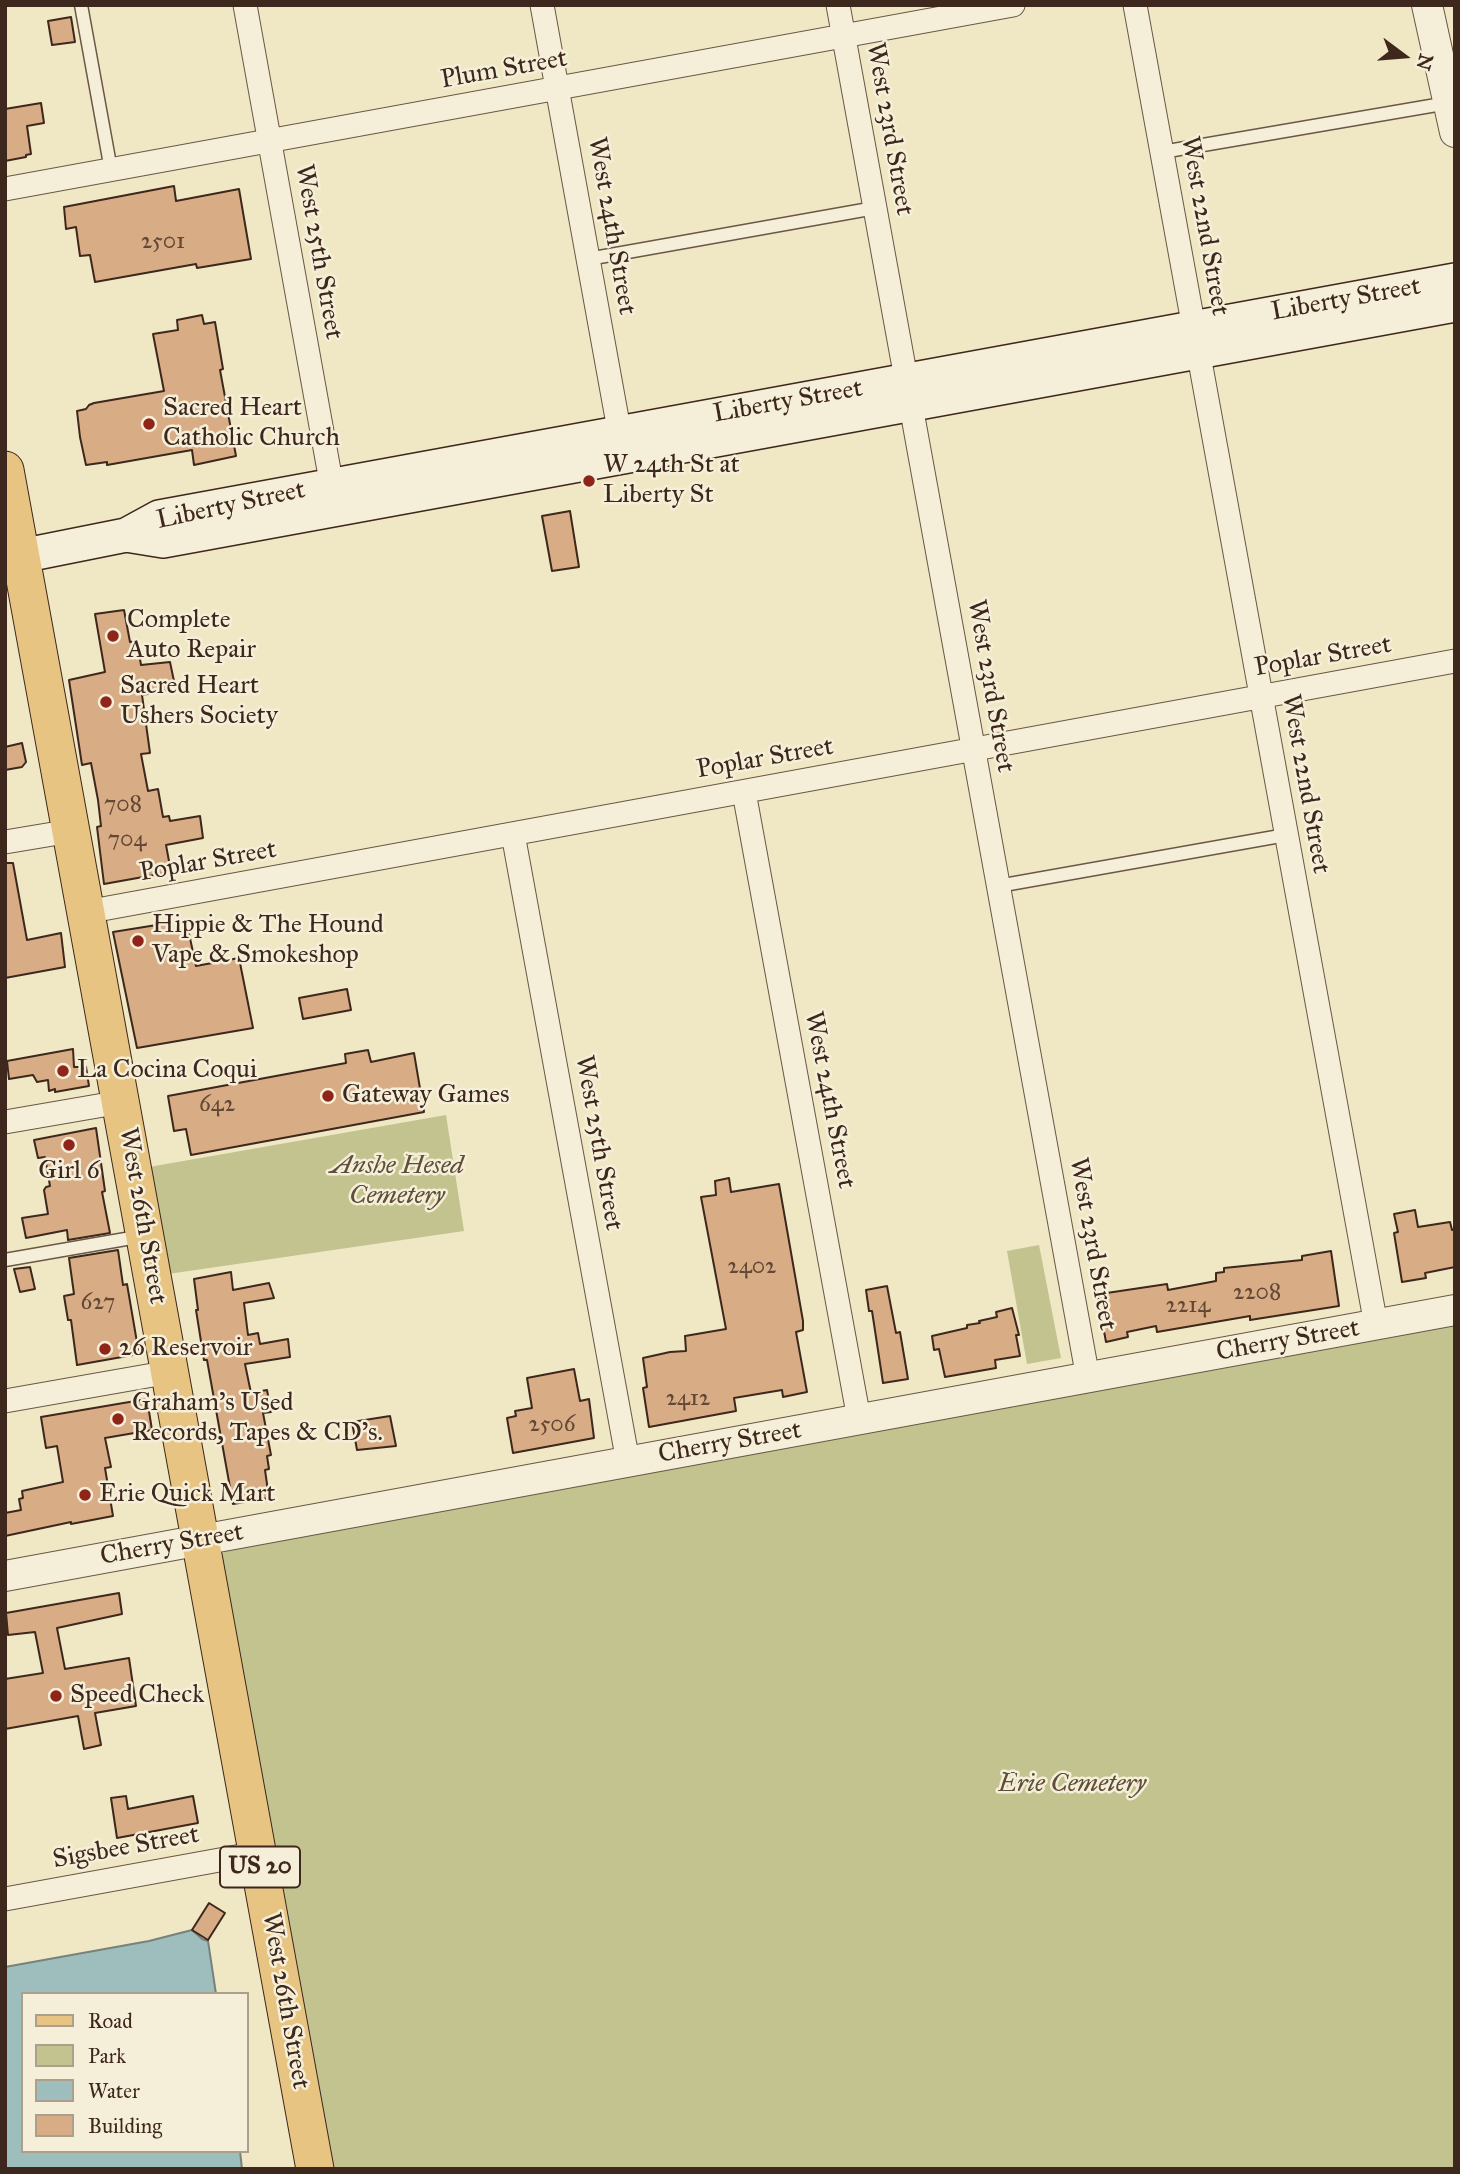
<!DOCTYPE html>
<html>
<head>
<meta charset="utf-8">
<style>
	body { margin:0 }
	#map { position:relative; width:1460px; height:2174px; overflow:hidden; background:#f0e7c4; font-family:"IM FELL Great Primer",serif }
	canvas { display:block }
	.frame { position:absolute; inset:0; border:7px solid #3e271c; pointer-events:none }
	.legend { position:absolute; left:21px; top:1992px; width:228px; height:161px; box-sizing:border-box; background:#f5efd9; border:2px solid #ac9f8d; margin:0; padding:9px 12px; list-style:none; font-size:21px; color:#3e271c }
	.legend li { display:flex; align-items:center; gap:14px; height:35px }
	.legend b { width:35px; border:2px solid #ac9f8d }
	.north { position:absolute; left:1369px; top:21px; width:70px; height:70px; -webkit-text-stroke:5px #f5efd9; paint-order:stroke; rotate:106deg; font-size:19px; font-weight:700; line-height:28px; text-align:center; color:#3e271c }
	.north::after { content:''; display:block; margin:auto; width:24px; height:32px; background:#3e271c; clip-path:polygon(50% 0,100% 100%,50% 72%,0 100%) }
</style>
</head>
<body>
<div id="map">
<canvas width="1460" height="2174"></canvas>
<div class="frame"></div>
<ul class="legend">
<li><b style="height:9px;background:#e8c482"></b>Road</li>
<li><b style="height:19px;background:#c2c38f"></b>Park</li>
<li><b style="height:19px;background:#9dbebc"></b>Water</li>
<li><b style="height:19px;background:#d8ad86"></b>Building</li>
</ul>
<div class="north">N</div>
</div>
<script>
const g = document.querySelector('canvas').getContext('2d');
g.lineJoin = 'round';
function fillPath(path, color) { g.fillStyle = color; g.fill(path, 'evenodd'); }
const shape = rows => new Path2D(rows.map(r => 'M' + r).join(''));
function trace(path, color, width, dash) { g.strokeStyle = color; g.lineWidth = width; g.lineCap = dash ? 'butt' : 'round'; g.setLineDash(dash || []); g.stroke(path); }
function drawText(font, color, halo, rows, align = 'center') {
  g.font = font + ' "IM FELL Great Primer",serif'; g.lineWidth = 5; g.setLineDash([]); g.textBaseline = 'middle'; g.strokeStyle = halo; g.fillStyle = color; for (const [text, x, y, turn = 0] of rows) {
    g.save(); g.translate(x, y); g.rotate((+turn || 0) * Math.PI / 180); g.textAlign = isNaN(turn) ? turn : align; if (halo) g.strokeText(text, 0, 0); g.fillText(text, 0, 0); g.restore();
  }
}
fillPath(shape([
	[446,1115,464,1231,168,1274,149,1167],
	[1039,1245,1061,1358,1027,1364,1007,1251],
	[1455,1319,1455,2169,330,2169,221,1559,223,1553,232,1546,766,1449,822,1442]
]), '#c2c38f');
const water = shape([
	[192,1930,202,1939,208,1941,216,1994,23,1994,23,2151,240,2151,242,2169,5,2169,5,1967,149,1941,192,1930]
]);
fillPath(water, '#9dbebc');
trace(water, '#77827c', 2);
const building = shape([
	[71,17,75,42,52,45,48,21,71,17],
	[41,103,44,123,27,126,31,154,26,155,26,157,5,161,5,109,41,103],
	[174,186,176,201,239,189,251,259,197,268,196,264,95,282,90,255,80,256,76,227,66,229,64,207,174,186],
	[202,315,204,324,215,322,223,369,220,370,236,456,194,465,192,450,107,465,107,462,86,465,80,437,77,411,86,409,89,405,94,403,164,391,153,334,178,330,177,320,202,315],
	[570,511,579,567,552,571,542,516,570,511],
	[124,610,130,642,137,641,141,665,170,662,175,686,168,687,169,690,142,695,150,753,141,754,148,791,158,789,163,817,169,816,170,821,200,816,203,838,166,845,171,872,104,884,97,827,101,826,98,800,91,763,82,765,69,680,105,672,95,614,124,610],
	[22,743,26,762,22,767,5,770,5,747,22,743],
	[5,863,13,863,27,940,61,933,65,967,5,978,5,863],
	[169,923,170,931,188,929,196,966,239,958,253,1028,137,1048,113,932,169,923],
	[347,989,351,1010,303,1019,299,998,347,989],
	[73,1049,74,1067,86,1067,89,1086,55,1092,55,1089,49,1091,48,1080,37,1082,33,1075,9,1079,7,1061,73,1049],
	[368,1050,371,1062,414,1053,424,1112,191,1155,186,1129,174,1131,168,1096,346,1063,345,1054,368,1050],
	[96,1128,105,1191,102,1192,110,1233,68,1240,67,1230,26,1238,22,1218,48,1214,44,1190,46,1187,50,1186,45,1157,38,1158,34,1140,96,1128],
	[729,1178,731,1192,779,1184,803,1321,803,1330,796,1332,807,1392,783,1397,782,1390,734,1398,736,1411,649,1427,643,1388,647,1387,643,1358,670,1352,686,1351,685,1336,726,1329,701,1197,716,1195,715,1181,729,1178],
	[1415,1210,1418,1227,1450,1222,1452,1230,1455,1229,1455,1267,1425,1273,1426,1278,1402,1282,1394,1233,1398,1232,1394,1214,1415,1210],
	[118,1250,123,1285,127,1284,139,1354,77,1365,71,1320,68,1320,64,1296,74,1294,69,1258,118,1250],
	[1331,1251,1339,1306,1250,1320,1250,1316,1157,1332,1156,1326,1127,1332,1128,1337,1106,1342,1098,1299,1100,1294,1167,1284,1168,1290,1216,1281,1216,1273,1224,1272,1224,1268,1302,1260,1302,1256,1331,1251],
	[30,1267,35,1289,20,1292,14,1269,30,1267],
	[231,1272,233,1290,269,1283,274,1298,244,1303,248,1335,258,1333,260,1344,288,1339,290,1357,245,1364,251,1393,267,1390,271,1412,263,1413,271,1455,267,1456,269,1469,265,1470,269,1498,233,1504,207,1360,204,1360,196,1310,198,1310,194,1279,231,1272],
	[887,1286,896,1333,900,1332,908,1379,883,1383,872,1311,869,1311,866,1290,887,1286],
	[1012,1308,1019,1335,1016,1335,1020,1356,995,1360,996,1368,945,1377,939,1349,934,1350,932,1336,967,1328,967,1325,980,1323,979,1321,997,1317,996,1312,1012,1308],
	[574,1369,580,1401,589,1399,594,1438,513,1453,507,1418,516,1416,515,1411,532,1408,527,1378,574,1369],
	[147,1399,152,1430,105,1438,111,1467,105,1468,113,1516,71,1524,71,1522,5,1536,5,1513,21,1510,19,1499,23,1498,22,1491,63,1482,57,1446,46,1448,41,1417,147,1399],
	[390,1416,396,1446,357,1450,352,1422,390,1416],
	[119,1593,122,1614,57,1628,65,1669,129,1658,136,1706,95,1713,101,1745,84,1749,78,1716,5,1729,5,1679,43,1673,35,1632,8,1635,6,1613,119,1593],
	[126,1796,128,1809,193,1796,198,1823,117,1838,111,1798,126,1796],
	[209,1903,225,1913,208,1940,192,1930,209,1903]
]);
fillPath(building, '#d8ad86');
trace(building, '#3e271c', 2);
const service = shape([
	[81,5,111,170],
	[1162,152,1448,103],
	[588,259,875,208],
	[998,886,1286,835],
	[5,1260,143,1236]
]);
const minor = shape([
	[245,5,334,498],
	[542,5,622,446],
	[838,5,1088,1378],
	[1135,5,1376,1325],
	[5,189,1013,5],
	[744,792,859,1419],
	[513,834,628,1462],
	[5,842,71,831],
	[86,912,1455,661],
	[5,1122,121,1102],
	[5,1401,170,1372],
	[5,1899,258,1853]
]);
const tertiary = shape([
	[1427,5,1455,132],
	[5,1576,1455,1310]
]);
const secondary = shape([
	[126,535,163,541,1455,305],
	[21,556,126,535,159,517,1455,280]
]);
const primary = shape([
	[5,470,315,2169]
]);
trace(service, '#6a5746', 15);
trace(minor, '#6a5746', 25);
trace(tertiary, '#6a5746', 32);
trace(secondary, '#3e271c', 36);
trace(primary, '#3e271c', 39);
trace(service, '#f5efd9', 12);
trace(minor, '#f5efd9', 23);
trace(tertiary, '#f5efd9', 30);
trace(secondary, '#f5efd9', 33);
trace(primary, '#e8c482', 37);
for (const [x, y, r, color] of [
	[149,424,7,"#8f2418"],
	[589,481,7,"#8f2418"],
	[113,636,7,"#8f2418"],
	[106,702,7,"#8f2418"],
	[138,941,7,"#8f2418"],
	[63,1071,7,"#8f2418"],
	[328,1096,7,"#8f2418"],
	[69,1145,7,"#8f2418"],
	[105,1349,7,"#8f2418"],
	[118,1419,7,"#8f2418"],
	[85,1495,7,"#8f2418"],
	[56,1696,7,"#8f2418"]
]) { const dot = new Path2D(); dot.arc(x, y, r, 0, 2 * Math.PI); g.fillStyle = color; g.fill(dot); trace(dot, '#f5efd9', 2.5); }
drawText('23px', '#644836', null, [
	["2501",163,242],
	["708",123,805],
	["704",127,840],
	["642",217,1105],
	["2402",752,1267],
	["2208",1257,1293],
	["627",98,1303],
	["2214",1188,1306],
	["2412",688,1399],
	["2506",552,1425]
]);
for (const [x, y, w] of [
	[260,1867,80]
]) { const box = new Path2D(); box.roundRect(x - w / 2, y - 20.5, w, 41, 5); g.fillStyle = '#f5efd9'; g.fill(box); trace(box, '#3e271c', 2); }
drawText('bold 24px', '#3e271c', null, [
	["US 20",260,1867]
]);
drawText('26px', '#3e271c', '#f5efd9', [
	["Plum Street",504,70,-10],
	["West 23rd Street",889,129,80],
	["West 24th Street",611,226,80],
	["West 22nd Street",1204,226,80],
	["West 25th Street",318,252,80],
	["Liberty Street",1346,300,-10],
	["Liberty Street",788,402,-10],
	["Liberty Street",231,506,-12],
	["Poplar Street",1323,657,-10],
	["West 23rd Street",990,686,80],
	["Poplar Street",765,759,-10],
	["West 22nd Street",1305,784,80],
	["Poplar Street",208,862,-10],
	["West 24th Street",829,1100,79],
	["West 25th Street",598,1143,80],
	["West 26th Street",142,1216,80],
	["West 23rd Street",1092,1244,80],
	["Cherry Street",1288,1341,-10],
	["Cherry Street",730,1443,-10],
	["Cherry Street",172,1545,-10],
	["Sigsbee Street",126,1848,-10],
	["West 26th Street",285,2001,80]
]);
drawText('26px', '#3e271c', '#f5efd9', [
	["Sacred Heart",163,409],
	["Catholic Church",163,439],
	["W 24th St at",603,466],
	["Liberty St",603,496],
	["Complete",127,621],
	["Auto Repair",127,651],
	["Sacred Heart",120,687],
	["Ushers Society",120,717],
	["Hippie & The Hound",152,926],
	["Vape & Smokeshop",152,956],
	["La Cocina Coqui",77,1071],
	["Gateway Games",342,1096],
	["Girl 6",69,1172,"center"],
	["26 Reservoir",119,1349],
	["Graham's Used",132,1404],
	["Records, Tapes & CD's.",132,1434],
	["Erie Quick Mart",99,1495],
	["Speed Check",70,1696]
], 'left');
drawText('italic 26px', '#5f4e39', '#f5efd9', [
	["Anshe Hesed",397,1167],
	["Cemetery",397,1197],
	["Erie Cemetery",1072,1785]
]);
</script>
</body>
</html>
